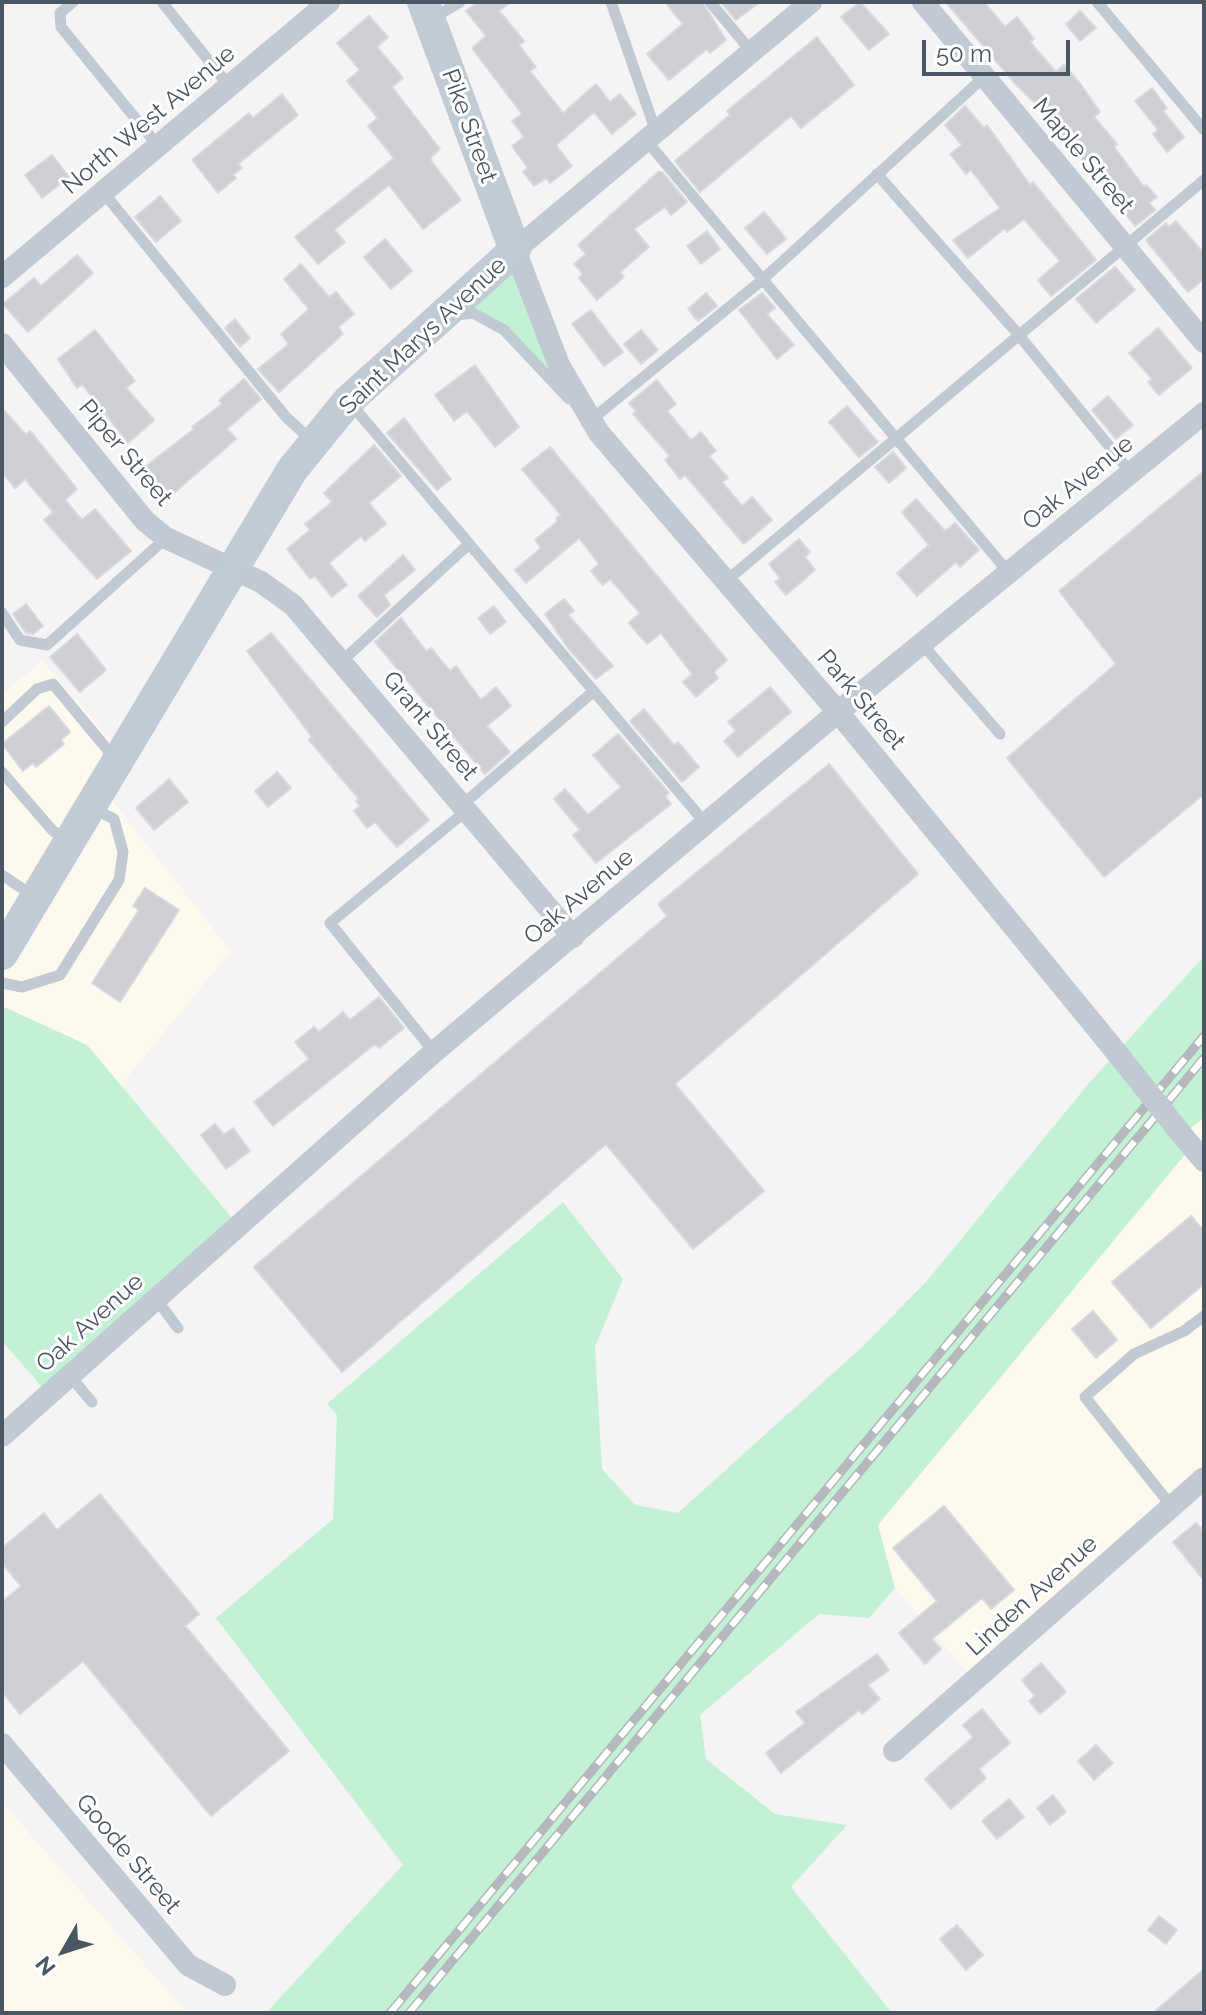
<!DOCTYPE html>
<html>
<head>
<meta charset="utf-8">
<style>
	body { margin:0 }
	#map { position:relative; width:1206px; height:2015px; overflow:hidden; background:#f5f3f3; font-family:Raleway,sans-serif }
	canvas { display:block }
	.frame { position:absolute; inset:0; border:4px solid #4a5661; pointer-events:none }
	.north { position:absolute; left:24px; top:1911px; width:80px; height:80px; -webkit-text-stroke:6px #fff; paint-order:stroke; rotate:231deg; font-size:22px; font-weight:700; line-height:32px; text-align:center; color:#4a5661 }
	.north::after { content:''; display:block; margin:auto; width:28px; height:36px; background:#4a5661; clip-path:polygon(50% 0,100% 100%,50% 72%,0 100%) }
	.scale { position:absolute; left:922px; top:40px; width:148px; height:36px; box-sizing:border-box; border:4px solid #4a5661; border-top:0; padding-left:10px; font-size:24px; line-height:28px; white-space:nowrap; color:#4a5661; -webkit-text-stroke:6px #fff; paint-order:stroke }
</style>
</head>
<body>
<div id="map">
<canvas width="1206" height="2015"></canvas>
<div class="frame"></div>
<div class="north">N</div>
<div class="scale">50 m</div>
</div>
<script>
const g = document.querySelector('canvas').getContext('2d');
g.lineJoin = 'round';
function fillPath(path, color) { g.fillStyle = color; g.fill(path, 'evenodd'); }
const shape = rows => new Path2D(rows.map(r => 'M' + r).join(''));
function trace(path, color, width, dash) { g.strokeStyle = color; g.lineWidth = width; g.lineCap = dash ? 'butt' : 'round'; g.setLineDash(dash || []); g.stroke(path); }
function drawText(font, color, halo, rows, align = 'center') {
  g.font = font + ' Raleway,sans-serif'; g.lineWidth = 6; g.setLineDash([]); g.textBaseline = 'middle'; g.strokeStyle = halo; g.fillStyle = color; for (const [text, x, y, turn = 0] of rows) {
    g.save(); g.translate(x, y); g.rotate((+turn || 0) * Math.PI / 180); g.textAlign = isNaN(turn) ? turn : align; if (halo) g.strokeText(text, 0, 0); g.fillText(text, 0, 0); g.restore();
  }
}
fillPath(shape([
	[42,660,121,752,101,787,231,951,121,1085,87,1045,2,1006,2,695],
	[1204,1118,1204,1478,975,1681,895,1588,878,1525,1173,1170,1191,1147,1182,1135],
	[2,1802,187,2013,2,2013]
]), '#fdf9ef');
fillPath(shape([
	[515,250,599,433,504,330,473,313,440,317],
	[1204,956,1204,1118,1182,1135,1192,1146,878,1525,895,1588,869,1618,819,1614,700,1715,706,1759,775,1814,847,1825,791,1887,892,2013,266,2013,403,1865,216,1618,333,1519,337,1415,327,1404,563,1202,623,1279,595,1347,602,1469,635,1505,678,1513,861,1348,926,1282,1090,1082],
	[2,1006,87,1045,238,1225,49,1395,2,1341]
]), '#c3f1d5');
const building = shape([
	[478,2,511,2,499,11,524,41,519,45,536,67,530,71,563,113,596,84,610,102,620,94,636,114,612,134,594,112,556,145,572,166,550,183,546,178,534,186,523,172,528,168,512,146,524,137,512,121,522,114,472,48,486,36,466,11,478,2],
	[665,2,702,2,726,40,710,53,707,49,669,80,647,54,683,24,665,2],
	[721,2,760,2,736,20,721,2],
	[860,2,889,34,869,50,841,17,860,2],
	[946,2,984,2,1005,27,1017,17,1034,39,1030,42,1056,72,1064,65,1079,82,1100,112,1094,117,1117,144,1114,147,1144,187,1146,185,1157,197,1149,203,1155,210,1135,226,1045,112,1017,86,946,2],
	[1080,11,1096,28,1080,41,1066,24,1080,11],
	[369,16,388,37,377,47,403,78,392,87,440,149,431,157,432,162,461,200,423,229,389,185,334,230,345,242,318,264,295,237,394,158,368,126,378,118,347,81,360,70,337,43,369,16],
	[817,37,854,85,801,128,791,116,700,192,675,161,730,115,727,111,817,37],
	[1152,88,1167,108,1163,111,1184,137,1167,152,1153,134,1158,130,1135,101,1152,88],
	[282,94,298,115,238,164,242,168,233,175,236,178,218,193,192,160,249,113,253,118,282,94],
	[965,106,984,128,987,125,1030,185,1033,182,1096,260,1051,296,1038,280,1060,261,1024,219,1007,232,1004,229,968,258,953,240,1000,208,971,170,966,174,950,154,962,145,945,125,965,106],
	[52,155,69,177,42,198,25,175,52,155],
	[658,172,662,172,687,202,671,215,665,207,634,229,649,247,620,272,624,277,597,300,579,278,583,274,574,264,586,254,578,245,658,172],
	[160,196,181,221,156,242,135,217,160,196],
	[764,212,786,239,767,254,745,228,764,212],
	[1176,221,1204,254,1204,279,1188,292,1146,240,1166,223,1169,227,1176,221],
	[707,231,720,249,701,264,687,246,707,231],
	[385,239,412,271,391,289,364,257,385,239],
	[77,255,93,273,28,332,3,304,34,278,41,286,77,255],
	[301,264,329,297,336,292,354,314,338,327,343,334,279,392,258,369,289,344,281,334,309,309,284,279,301,264],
	[1115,267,1135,290,1096,323,1076,299,1115,267],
	[706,293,717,306,698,321,688,309,706,293],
	[762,293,775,308,767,314,794,345,777,359,739,310,762,293],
	[591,310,623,352,604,366,572,324,591,310],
	[235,319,250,338,240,347,225,328,235,319],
	[1158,328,1192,368,1159,395,1148,382,1152,379,1129,353,1158,328],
	[95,330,135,381,126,388,154,420,128,443,82,384,77,388,58,359,95,330],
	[641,330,658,350,641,364,624,344,641,330],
	[475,365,519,427,495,447,467,411,454,421,435,395,475,365],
	[244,379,261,399,227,429,236,439,166,500,141,470,194,429,192,427,222,404,219,400,244,379],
	[657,380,676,404,667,411,691,440,701,432,716,451,709,456,728,478,722,482,742,506,752,497,772,520,744,544,685,475,680,479,665,460,670,456,633,414,636,411,629,403,657,380],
	[1108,396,1133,425,1116,439,1092,410,1108,396],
	[847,406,878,442,859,457,829,422,847,406],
	[2,408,26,435,30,431,77,489,65,500,82,520,95,509,131,551,97,579,44,520,53,512,25,479,15,488,2,472,2,408],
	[404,418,451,479,437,490,387,433,404,418],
	[374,445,401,476,369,503,386,524,365,541,361,536,329,563,347,585,332,597,315,576,310,579,287,549,310,530,305,524,332,502,324,493,374,445],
	[550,447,727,660,714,672,718,678,696,697,683,682,692,674,661,633,647,644,629,623,640,613,610,579,603,585,591,571,599,564,579,538,526,583,515,570,541,548,535,540,558,521,556,518,561,515,522,469,550,447],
	[893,452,906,468,889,483,875,467,893,452],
	[1204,471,1204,794,1104,877,1007,758,1116,664,1059,591,1204,471],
	[916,499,945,531,955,523,979,550,960,567,956,562,917,596,897,573,929,545,902,512,916,499],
	[799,539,810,552,805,557,815,570,786,595,775,582,780,578,769,564,799,539],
	[403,555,415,570,384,595,390,605,377,617,358,596,403,555],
	[564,599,574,611,568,615,613,666,596,679,568,648,545,614,564,599],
	[26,604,43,626,33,634,26,633,13,614,26,604],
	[494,606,506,622,490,634,478,618,494,606],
	[401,618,426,651,431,648,450,671,456,666,481,700,496,687,511,706,487,726,510,752,485,774,375,642,401,618],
	[271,633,429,820,397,847,375,822,367,828,354,811,360,806,356,801,359,799,309,740,312,737,247,651,271,633],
	[77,634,106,670,80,692,50,657,77,634],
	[770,687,791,712,738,757,724,741,736,731,728,722,770,687],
	[49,706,70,732,61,740,64,744,36,767,33,763,23,771,2,744,49,706],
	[644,709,674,745,678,742,699,767,682,782,630,721,644,709],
	[618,734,669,793,665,796,671,804,596,863,573,835,580,830,554,799,565,789,588,815,621,787,593,755,618,734],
	[829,764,918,874,675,1084,764,1191,693,1249,606,1144,342,1372,254,1267,667,916,658,904,829,764],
	[277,772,291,788,268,807,255,791,277,772],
	[169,779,188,802,154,830,136,808,169,779],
	[145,888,179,910,120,1002,92,983,139,910,133,906,145,888],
	[379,997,404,1028,379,1048,375,1044,273,1126,254,1102,309,1059,295,1042,314,1027,319,1032,343,1012,350,1020,379,997],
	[215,1124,224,1135,233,1128,250,1151,226,1169,201,1135,215,1124],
	[1191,1216,1204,1231,1204,1284,1151,1328,1112,1282,1191,1216],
	[1093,1311,1117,1340,1096,1358,1072,1329,1093,1311],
	[100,1494,199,1614,185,1626,289,1751,211,1816,83,1661,20,1714,2,1692,2,1602,21,1586,2,1563,2,1548,44,1513,57,1530,100,1494],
	[944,1506,1014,1590,991,1609,982,1598,932,1639,941,1649,925,1664,899,1633,937,1601,893,1548,944,1506],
	[1196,1523,1204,1532,1204,1580,1173,1542,1196,1523],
	[877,1654,889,1670,868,1685,880,1699,862,1714,859,1710,781,1773,766,1753,805,1723,796,1712,877,1654],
	[1041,1663,1066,1692,1040,1714,1029,1701,1035,1696,1022,1680,1041,1663],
	[982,1709,1010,1743,979,1769,986,1778,951,1809,925,1779,973,1737,963,1725,982,1709],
	[1096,1745,1113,1763,1094,1780,1078,1761,1096,1745],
	[1053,1795,1066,1812,1050,1825,1037,1808,1053,1795],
	[1009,1799,1024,1817,997,1839,982,1821,1009,1799],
	[1159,1916,1177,1930,1166,1944,1148,1930,1159,1916],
	[957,1925,983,1955,966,1970,940,1939,957,1925],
	[1204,1969,1204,2013,1153,2013,1204,1969]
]);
fillPath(building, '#cdcfd5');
trace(building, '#d7d9de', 2);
trace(shape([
	[73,2,60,13,61,27,158,146],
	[162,2,229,86],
	[611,2,655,129],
	[710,2,751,51],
	[1097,2,1204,130],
	[430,20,460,2],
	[645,139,1009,573],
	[877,174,1018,334,1131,473],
	[103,192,286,417,311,440],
	[456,315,473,313,504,330,569,399],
	[351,404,706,824],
	[591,420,761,281,984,77],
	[726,581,1204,180],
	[2,613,20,640,47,645,166,538],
	[922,644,1000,734],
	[342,661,469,544],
	[2,722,37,689,53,684,116,760],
	[2,772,53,831,68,840],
	[462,805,594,691],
	[2,875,35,897],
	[2,983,22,987,60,975,119,880,123,852,114,819,92,808],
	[434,1052,330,923,466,811],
	[156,1299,178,1328],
	[70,1376,92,1402],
	[1172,1507,1085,1397,1134,1354,1184,1331,1204,1316]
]), '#c1cad2', 11);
trace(shape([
	[811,2,515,250,559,365,599,433,838,712,1117,1053],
	[923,2,1204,342],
	[2,277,329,2],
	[2,344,145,521,166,538,261,582,293,605,573,937],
	[1182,1135,1204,1161],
	[2,1436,434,1052,838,712,1204,413],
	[2,1744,188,1965,225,1985],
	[894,1751,1204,1478]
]), '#c1cad2', 22);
trace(shape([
	[2,954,292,470,348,401,515,250,423,2]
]), '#c1cbd6', 32);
const rail = shape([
	[390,2013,1204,1036],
	[409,2013,1204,1058]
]);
trace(rail, '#b5b8bd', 9);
trace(rail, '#fff', 6, [18]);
trace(shape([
	[1117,1053,1182,1135]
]), '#c1cad2', 22);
drawText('24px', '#4a5661', '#fff', [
	["North West Avenue",149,120,-40],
	["Pike Street",469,126,70],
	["Maple Street",1083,156,50],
	["Saint Marys Avenue",423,336,-43],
	["Piper Street",125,453,50],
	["Oak Avenue",1078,483,-39],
	["Park Street",861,700,50],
	["Grant Street",430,726,50],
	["Oak Avenue",579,897,-40],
	["Oak Avenue",90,1323,-42],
	["Linden Avenue",1032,1596,-42],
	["Goode Street",128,1854,50]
]);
</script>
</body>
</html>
